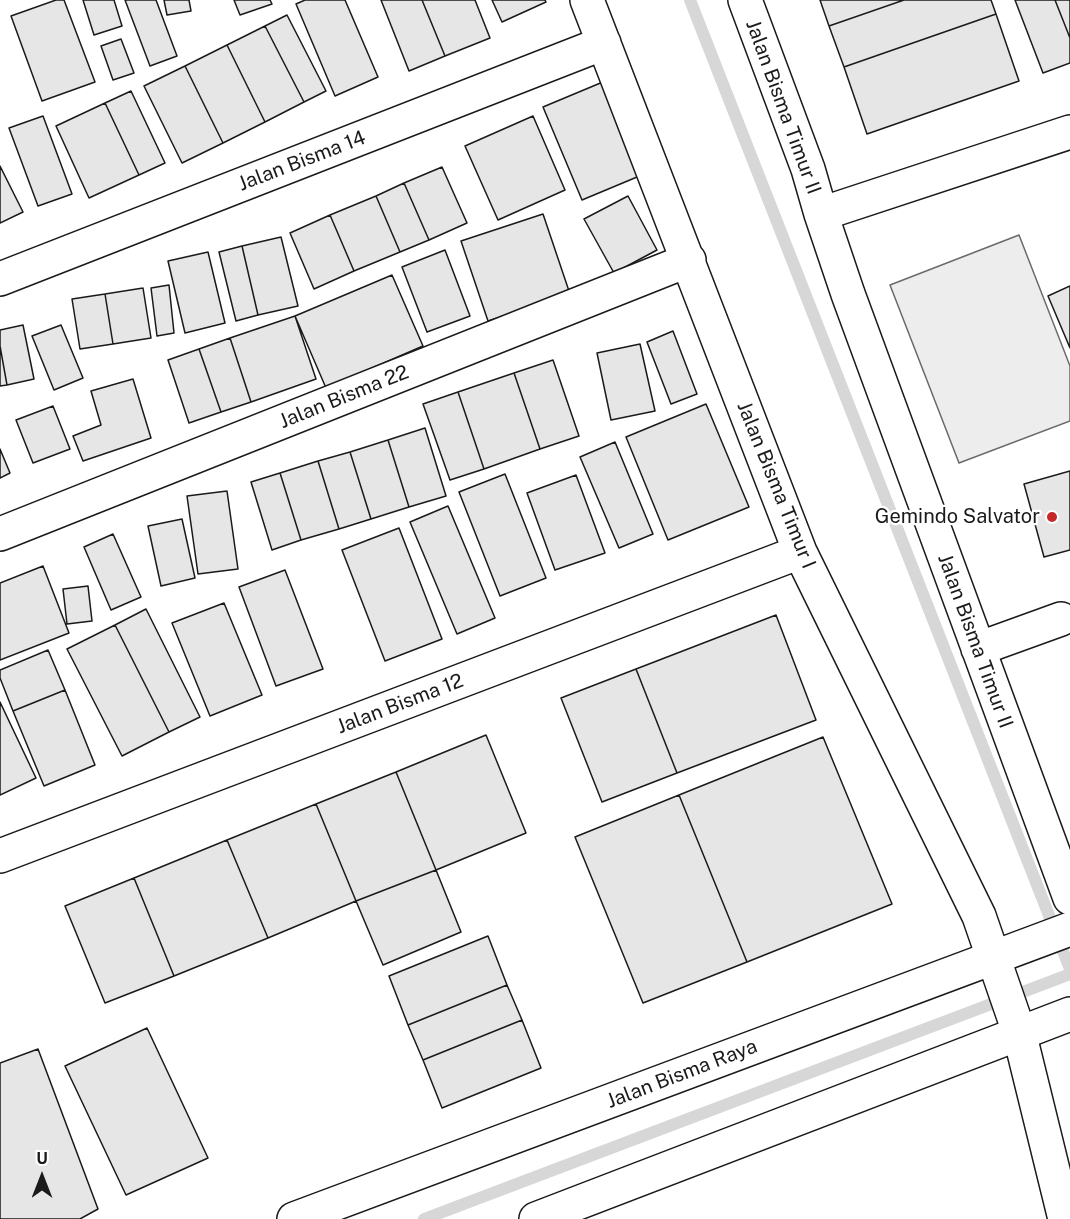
<!DOCTYPE html>
<html>
<head>
<meta charset="utf-8">
<style>
	body { margin:0 }
	#map { position:relative; width:1070px; height:1219px; overflow:hidden; background:#fff; font-family:"Public Sans",sans-serif }
	canvas { display:block }
	.north { position:absolute; left:12px; top:1147px; width:60px; height:60px; -webkit-text-stroke:4px #fff; paint-order:stroke; rotate:0deg; font-size:16px; font-weight:700; line-height:24px; text-align:center; color:#1a1a1a }
	.north::after { content:''; display:block; margin:auto; width:21px; height:27px; background:#1a1a1a; clip-path:polygon(50% 0,100% 100%,50% 72%,0 100%) }
</style>
</head>
<body>
<div id="map">
<canvas width="1070" height="1219"></canvas>
<div class="north">U</div>
</div>
<script>
const g = document.querySelector('canvas').getContext('2d');
g.lineJoin = 'round';
function fillPath(path, color) { g.fillStyle = color; g.fill(path, 'evenodd'); }
const shape = rows => new Path2D(rows.map(r => 'M' + r).join(''));
function trace(path, color, width, dash) { g.strokeStyle = color; g.lineWidth = width; g.lineCap = dash ? 'butt' : 'round'; g.setLineDash(dash || []); g.stroke(path); }
function drawText(font, color, halo, rows, align = 'center') {
  g.font = font + ' "Public Sans",sans-serif'; g.lineWidth = 4.5; g.setLineDash([]); g.textBaseline = 'middle'; g.strokeStyle = halo; g.fillStyle = color; for (const [text, x, y, turn = 0] of rows) {
    g.save(); g.translate(x, y); g.rotate((+turn || 0) * Math.PI / 180); g.textAlign = isNaN(turn) ? turn : align; if (halo) g.strokeText(text, 0, 0); g.fillText(text, 0, 0); g.restore();
  }
}
const built = shape([
	[1019,235,1070,366,1070,421,959,463,890,285,1019,235]
]);
fillPath(built, '#ededed');
trace(built, '#6a6a6a', 1.5);
trace(shape([
	[690,0,1070,969],
	[424,1219,1070,974]
]), '#d7d7d7', 12);
const building = shape([
	[56,0,64,0,95,82,42,101,11,16,56,0],
	[83,0,114,0,122,26,94,35,83,0],
	[125,0,156,0,177,56,150,66,125,0],
	[164,0,189,0,191,11,167,15,164,0],
	[234,0,270,0,272,4,240,15,234,0],
	[305,0,345,0,378,77,335,96,296,4,305,0],
	[381,0,422,0,445,56,409,71,381,0],
	[422,0,475,0,490,38,445,56,422,0],
	[492,0,545,0,546,2,502,22,492,0],
	[820,0,904,0,829,26,820,0],
	[904,0,991,0,996,14,844,67,829,26,904,0],
	[1015,0,1055,0,1070,38,1070,63,1043,73,1015,0],
	[1055,0,1070,0,1070,38,1055,0],
	[996,14,1019,81,867,134,844,67,996,14],
	[287,15,326,91,304,102,265,26,287,15],
	[265,26,304,102,265,122,227,45,265,26],
	[121,39,134,73,113,80,101,46,121,39],
	[227,45,265,122,223,143,185,66,227,45],
	[185,66,223,143,182,163,144,86,185,66],
	[610,79,649,172,582,200,543,107,610,79],
	[131,91,165,163,139,175,105,103,131,91],
	[105,103,139,175,89,198,56,126,105,103],
	[43,116,72,194,38,206,9,128,43,116],
	[533,116,565,190,498,220,465,146,533,116],
	[0,166,23,212,0,223,0,166],
	[442,167,467,223,429,240,404,183,442,167],
	[404,183,429,240,400,252,376,196,404,183],
	[376,196,400,252,354,271,330,215,376,196],
	[628,196,657,250,614,273,584,219,628,196],
	[543,214,570,294,488,321,461,241,543,214],
	[330,215,354,271,314,289,290,233,330,215],
	[281,237,298,306,258,315,242,246,281,237],
	[242,246,258,315,236,321,219,252,242,246],
	[445,250,470,316,427,332,402,267,445,250],
	[208,252,225,323,185,333,168,261,208,252],
	[392,275,423,346,326,388,295,316,392,275],
	[169,285,174,333,157,336,151,288,169,285],
	[1070,286,1070,348,1048,296,1070,286],
	[143,288,151,338,113,344,105,294,143,288],
	[105,294,113,344,80,349,72,299,105,294],
	[295,316,316,379,251,402,230,338,295,316],
	[23,325,34,379,7,385,0,346,0,330,23,325],
	[61,325,83,378,54,390,32,336,61,325],
	[673,331,697,394,671,404,647,342,673,331],
	[230,338,251,402,221,412,199,349,230,338],
	[640,344,655,411,611,420,597,353,640,344],
	[0,346,7,385,0,386,0,346],
	[199,349,221,412,189,423,168,360,199,349],
	[553,360,579,436,540,449,514,373,553,360],
	[514,373,540,449,484,469,458,392,514,373],
	[133,379,151,438,83,461,73,436,101,425,91,391,133,379],
	[458,392,484,469,450,480,423,404,458,392],
	[706,404,749,507,668,540,626,437,706,404],
	[53,406,70,449,33,463,16,420,53,406],
	[425,428,446,496,409,507,388,440,425,428],
	[388,440,409,507,371,519,350,452,388,440],
	[615,442,653,534,619,548,580,457,615,442],
	[0,449,10,473,0,478,0,449],
	[350,452,371,519,339,529,318,461,350,452],
	[318,461,339,529,301,540,280,473,318,461],
	[1070,471,1070,550,1044,557,1024,484,1070,471],
	[280,473,301,540,272,550,251,482,280,473],
	[505,474,546,578,500,596,459,492,505,474],
	[576,475,605,553,555,570,527,493,576,475],
	[227,491,238,569,198,574,187,496,227,491],
	[448,506,495,618,457,634,410,522,448,506],
	[182,519,195,578,161,586,148,526,182,519],
	[399,528,442,639,385,661,342,550,399,528],
	[113,534,141,597,111,610,84,547,113,534],
	[43,566,69,633,0,660,0,583,43,566],
	[285,570,323,669,276,686,239,587,285,570],
	[88,586,92,621,67,624,63,589,88,586],
	[224,603,262,695,210,716,172,623,224,603],
	[146,609,200,717,169,732,115,625,146,609],
	[776,615,816,720,677,773,636,669,776,615],
	[115,625,169,732,122,756,67,649,115,625],
	[48,650,65,690,13,711,0,678,0,670,48,650],
	[636,669,677,773,602,802,561,698,636,669],
	[65,690,95,765,44,786,13,711,65,690],
	[0,702,36,778,0,795,0,702],
	[486,735,526,833,436,870,396,772,486,735],
	[823,737,892,904,747,962,679,795,823,737],
	[396,772,436,870,356,901,316,804,396,772],
	[679,795,747,962,643,1003,575,837,679,795],
	[316,804,356,901,268,938,227,840,316,804],
	[227,840,268,938,174,976,134,878,227,840],
	[436,870,461,932,383,965,356,901,436,870],
	[134,878,174,976,105,1003,65,906,134,878],
	[488,936,507,985,408,1025,389,976,488,936],
	[507,985,522,1020,423,1060,408,1025,507,985],
	[522,1020,541,1068,442,1108,423,1060,522,1020],
	[147,1028,208,1158,126,1195,65,1066,147,1028],
	[38,1049,98,1209,80,1219,0,1219,0,1063,38,1049]
]);
fillPath(building, '#e6e6e6');
trace(building, '#1a1a1a', 1.5);
const minor = shape([
	[587,0,800,552,979,916,1019,1032,1065,1219],
	[745,0,808,169,821,214,848,294,1070,898],
	[821,214,1070,132],
	[0,279,604,43],
	[0,534,689,260],
	[978,649,1061,619],
	[0,856,800,552]
]);
const tertiary = shape([
	[294,1219,1070,929],
	[536,1219,1070,1014]
]);
trace(minor, '#1a1a1a', 36);
trace(tertiary, '#1a1a1a', 36);
trace(minor, '#fff', 33);
trace(tertiary, '#fff', 33);
for (const [x, y, r, color] of [
	[1052,517,6,"#c62828"]
]) { const dot = new Path2D(); dot.arc(x, y, r, 0, 2 * Math.PI); g.fillStyle = color; g.fill(dot); trace(dot, '#fff', 2); }
drawText('20px', '#1a1a1a', '#fff', [
	["Jalan Bisma Timur II",783,107,70],
	["Jalan Bisma 14",302,161,-21],
	["Jalan Bisma 22",344,397,-22],
	["Jalan Bisma Timur I",776,485,68],
	["Jalan Bisma Timur II",975,641,70],
	["Jalan Bisma 12",400,704,-21],
	["Jalan Bisma Raya",682,1074,-21]
]);
drawText('20px', '#1a1a1a', '#fff', [
	["Gemindo Salvator",1040,517]
], 'right');
</script>
</body>
</html>
